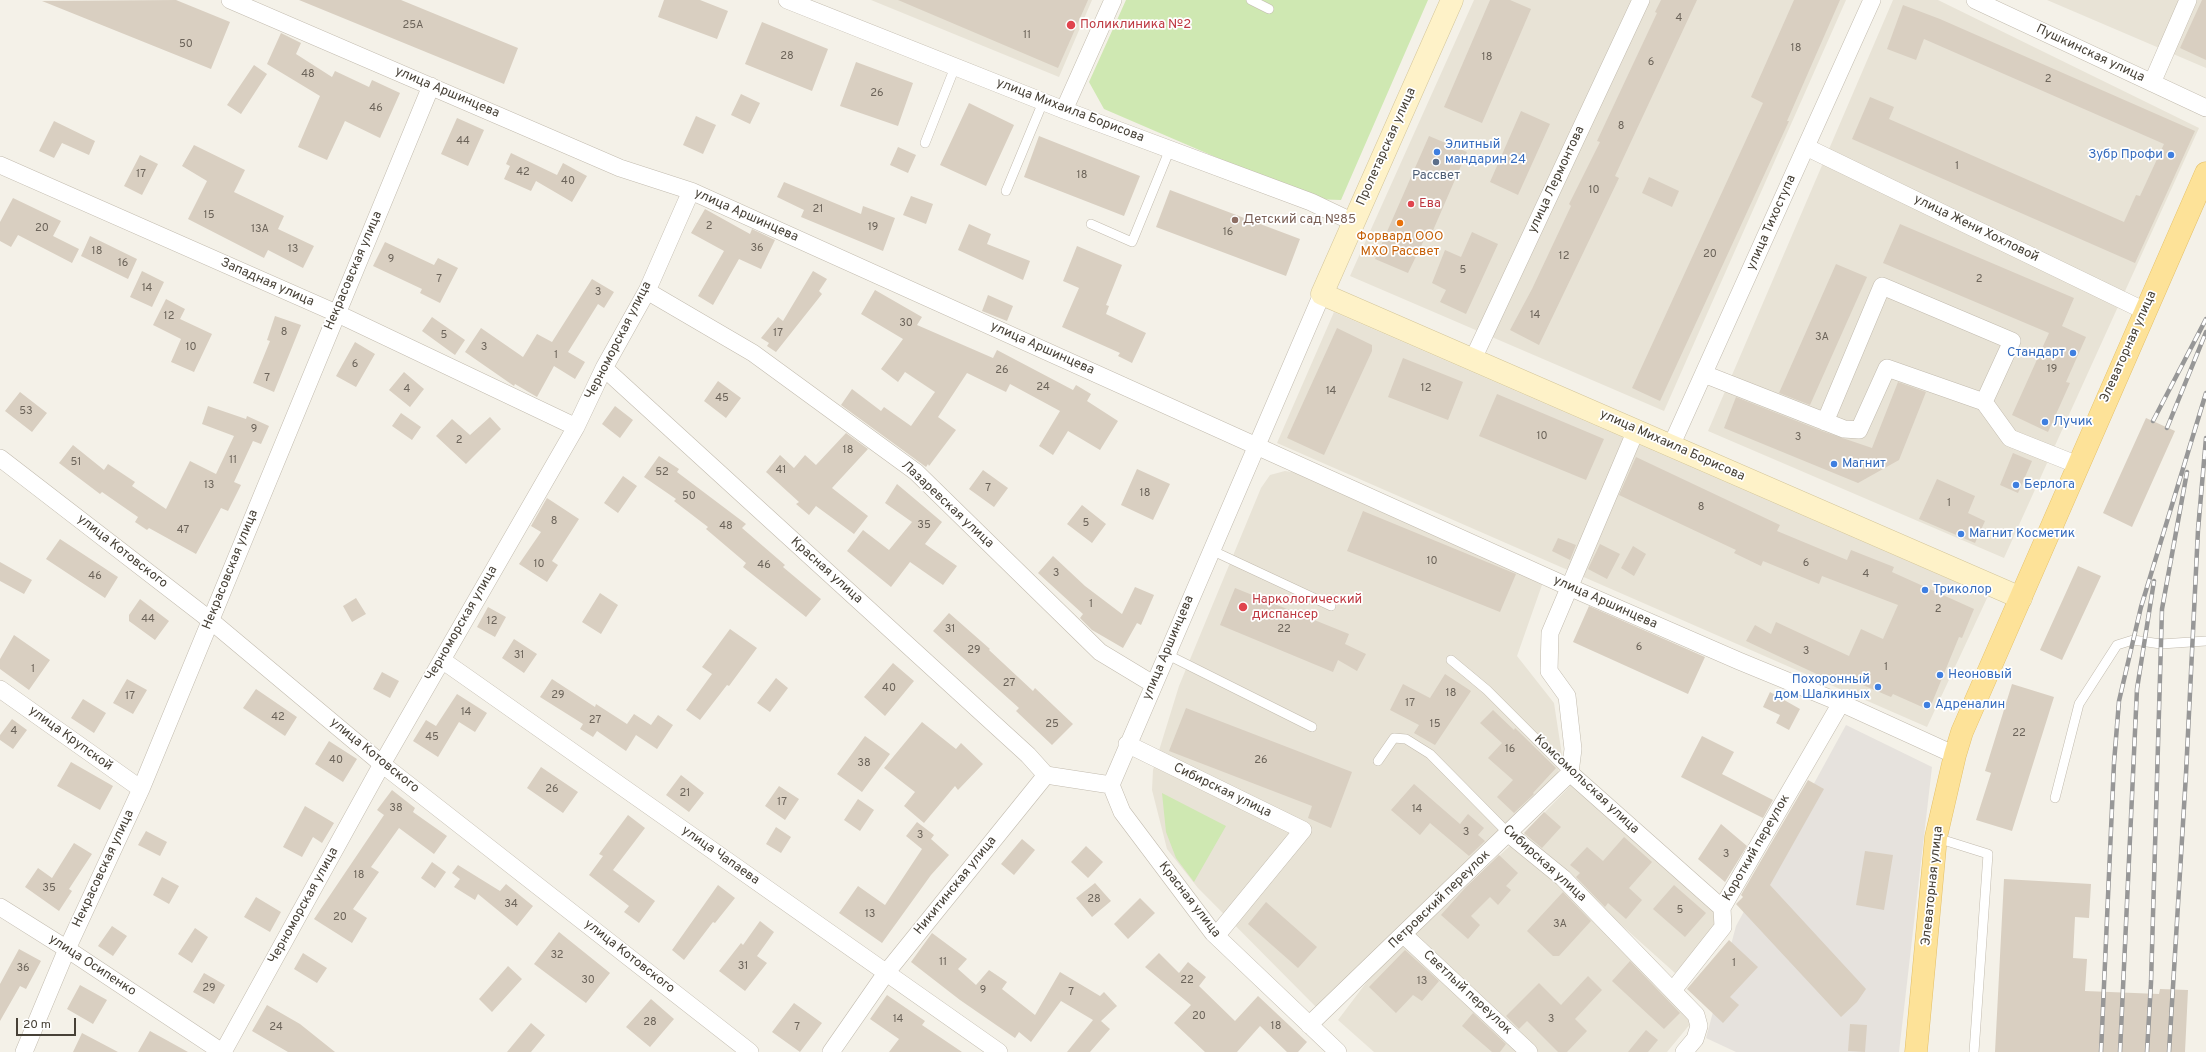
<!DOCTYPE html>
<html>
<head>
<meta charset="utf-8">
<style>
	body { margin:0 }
	#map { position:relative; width:2206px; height:1052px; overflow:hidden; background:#f4f1e8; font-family:Overpass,sans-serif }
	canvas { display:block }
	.scale { position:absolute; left:16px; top:1018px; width:60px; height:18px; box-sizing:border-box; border:2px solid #474137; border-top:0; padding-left:5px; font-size:12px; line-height:14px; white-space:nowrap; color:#474137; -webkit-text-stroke:3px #fff; paint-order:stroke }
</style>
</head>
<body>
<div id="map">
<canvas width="2206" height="1052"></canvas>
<div class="scale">20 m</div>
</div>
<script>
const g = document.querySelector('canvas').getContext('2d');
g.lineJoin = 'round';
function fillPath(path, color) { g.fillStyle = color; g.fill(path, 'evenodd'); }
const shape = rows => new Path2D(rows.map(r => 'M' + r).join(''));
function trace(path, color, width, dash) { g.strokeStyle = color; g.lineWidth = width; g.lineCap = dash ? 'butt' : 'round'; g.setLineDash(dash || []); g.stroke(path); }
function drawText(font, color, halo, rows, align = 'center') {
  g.font = font + ' Overpass,sans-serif'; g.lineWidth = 3.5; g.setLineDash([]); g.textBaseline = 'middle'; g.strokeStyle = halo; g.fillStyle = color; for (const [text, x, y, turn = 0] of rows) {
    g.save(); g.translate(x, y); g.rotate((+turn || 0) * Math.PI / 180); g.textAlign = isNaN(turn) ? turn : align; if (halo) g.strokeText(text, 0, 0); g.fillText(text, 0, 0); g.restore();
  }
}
fillPath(shape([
	[871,0,1092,0,1059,77],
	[1474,0,1846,0,1664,411,1350,276],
	[1893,0,1938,0,2199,128,2004,558,1708,431],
	[2047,0,2206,0,2206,68],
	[1334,312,1988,596,1927,727,1277,443],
	[1285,471,1308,474,1543,582,1517,656,1554,703,1562,755,1558,773,1316,1007,1198,888,1167,849,1152,790,1153,770,1179,686,1261,488,1270,475],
	[1572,784,1718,908,1719,922,1675,973,1522,836],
	[1513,843,1575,897,1679,1002,1691,1023,1667,1052,1374,1052,1338,1020,1375,971]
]), '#e8e3d6');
fillPath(shape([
	[1846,725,1932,767,1899,1052,1736,1052,1706,1038,1736,926]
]), '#e6e2dd');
fillPath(shape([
	[1126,0,1428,0,1341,200,1313,199,1104,109,1089,82],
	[1162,793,1226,826,1194,882,1176,858,1166,832]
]), '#cfe8b2');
fillPath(shape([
	[176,0,230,22,211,69,42,1],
	[299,0,401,0,518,48,504,84],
	[664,0,700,0,728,11,717,39,658,17],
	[898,0,1088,0,1058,68],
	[1490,0,1510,0,1531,9,1482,123,1444,107],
	[1661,0,1697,0,1615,176,1619,178,1539,345,1510,330,1532,289,1571,206,1569,204,1600,142,1597,141,1657,13,1655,12],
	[1794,0,1840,0,1787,121,1789,121,1660,401,1632,388,1763,103,1751,97],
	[2202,0,2206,0,2206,60,2180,48],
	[1903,5,1940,19,2195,131,2135,263,1852,139,1870,97,1894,107,1889,119,2124,222,2136,195,2140,196,2164,144,1924,39,1916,60,1887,49],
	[762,22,828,49,812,91,745,64],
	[281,33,301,43,296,54,332,77,335,71,369,87,372,80,400,93,380,138,345,121,327,160,298,147,320,96,267,64],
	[856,62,913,83,898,126,840,106],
	[254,65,267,74,241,114,227,105],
	[741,94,760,103,750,124,731,115],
	[969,103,1014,125,986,186,940,165],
	[1521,111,1550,124,1518,195,1490,182],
	[696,116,716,125,703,154,683,145],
	[457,118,484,130,468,166,441,154],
	[54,121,95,141,89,155,62,143,54,158,39,151],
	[1039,136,1140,176,1124,216,1024,177],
	[1429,136,1467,152,1428,242,1424,240,1408,273,1375,259],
	[194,145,245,170,234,192,284,216,278,229,314,246,303,268,268,250,264,258,188,219,207,181,182,166],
	[898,147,916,155,908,173,890,165],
	[511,153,557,175,563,163,587,176,572,202,536,181,531,191,504,179,510,166,506,164],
	[140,155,158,164,142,195,124,186],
	[1649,177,1679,191,1672,207,1642,193],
	[784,182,861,214,863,206,895,218,883,251,801,217,804,210,777,197],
	[1170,190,1300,239,1286,276,1156,227],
	[911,196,933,204,926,224,903,215],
	[13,198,61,221,53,236,79,249,72,263,18,235,11,247,0,241,0,222],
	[705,209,750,234,752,229,775,240,761,269,739,259,713,305,698,296,724,251,691,233],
	[969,224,991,234,987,244,1030,261,1023,280,958,250],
	[1900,224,2074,298,2062,326,2086,337,2066,382,2070,383,2048,432,2012,415,2049,333,1883,263],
	[1472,232,1498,244,1466,314,1440,302,1446,290,1432,283,1445,250,1461,257],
	[90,236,137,259,128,279,81,256],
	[385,242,434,265,438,258,458,268,440,303,420,293,422,289,373,266],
	[1077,246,1122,265,1106,305,1109,306,1106,314,1146,333,1132,363,1118,356,1120,353,1062,327,1079,288,1063,281],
	[1836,264,1867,277,1810,405,1779,393],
	[142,271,164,282,152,307,130,297],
	[813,271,827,279,819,291,822,294,776,352,767,346,769,343,761,338,778,317,783,321],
	[592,279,614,292,604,308,598,304,568,352,585,362,575,379,554,366,537,397,515,384,514,386,465,352,481,328,523,357,537,334,552,342],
	[875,290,922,317,917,325,993,358,997,350,1073,390,1076,385,1091,394,1087,401,1118,421,1100,450,1068,431,1053,455,1039,446,1060,411,1010,384,1006,392,967,373,938,417,956,430,929,466,928,464,926,467,841,405,852,389,881,411,884,407,911,426,935,392,905,372,898,382,881,369,903,339,861,314],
	[988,295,1013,306,1007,321,982,311],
	[166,299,185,309,180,319,212,334,194,372,171,362,181,339,153,325],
	[275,316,301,325,274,392,253,383,270,341,267,340],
	[432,317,465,340,455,355,422,331],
	[1337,328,1372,345,1372,351,1324,455,1287,438],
	[355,342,375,354,356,387,336,376],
	[1403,358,1463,382,1448,420,1388,397],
	[404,372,424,389,410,407,389,390],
	[718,381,741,398,726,418,704,401],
	[1898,382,1926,392,1899,460,1858,483,1724,428,1736,397,1822,431,1872,448],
	[20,392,47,413,32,432,5,411],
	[1497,394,1604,439,1586,480,1479,436],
	[208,406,246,419,247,416,269,426,261,444,253,441,234,482,241,485,228,511,221,508,196,554,149,528,147,530,135,522,138,517,102,492,100,494,59,463,73,445,104,470,108,464,135,482,132,486,166,509,190,461,216,474,234,436,202,424],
	[615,406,633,420,620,438,602,424],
	[401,413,421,427,412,440,392,426],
	[490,417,501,429,466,464,436,436,452,419,470,435],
	[2146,418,2175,431,2132,527,2103,513],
	[846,433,868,449,832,488,868,516,854,534,816,506,809,515,796,504,799,502,766,472,780,455,794,468,805,455,816,465],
	[2013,453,2032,461,2018,493,2000,485],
	[659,456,679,469,677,472,746,524,742,528,785,565,783,567,821,599,806,617,743,567,746,563,706,529,708,527,674,501,676,499,644,477],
	[1636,457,1780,525,1777,531,1847,560,1851,550,1894,567,1892,572,1974,609,1962,638,1959,637,1929,710,1893,694,1891,697,1839,675,1836,683,1746,641,1755,625,1771,634,1776,622,1849,656,1861,629,1883,639,1898,605,1822,576,1819,584,1763,561,1761,566,1734,553,1736,550,1619,495],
	[1137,469,1170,484,1153,520,1121,505],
	[983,470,1008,488,994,507,969,489],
	[623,476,637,486,618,513,604,503],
	[1937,479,1975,496,1968,513,1985,521,1975,543,1919,519],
	[897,484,942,522,925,544,957,566,943,585,910,562,891,587,847,551,863,530,889,550,912,522,885,503],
	[547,498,579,519,552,561,558,565,547,582,519,564,541,532,531,526],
	[1082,505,1106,524,1092,543,1067,524],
	[1363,511,1516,574,1500,612,1347,551],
	[1558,538,1576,545,1570,560,1552,551],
	[60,539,118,577,105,598,46,559],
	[1600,544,1620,554,1607,579,1588,569],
	[1633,546,1646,554,1634,576,1621,568],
	[1053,556,1085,586,1122,614,1135,587,1154,595,1141,625,1137,623,1123,648,1092,630,1080,618,1083,614,1038,573],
	[0,562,32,580,24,594,0,581],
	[2078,566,2101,576,2062,660,2040,650],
	[1235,588,1349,634,1345,644,1366,654,1357,671,1338,660,1333,672,1220,625],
	[600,593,618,605,601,634,582,622],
	[356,598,366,614,352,622,343,606],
	[140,599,169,621,155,640,129,621,129,615],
	[1589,606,1705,657,1688,694,1573,642],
	[488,607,506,617,495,637,477,627],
	[949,613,990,649,989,650,1033,691,1035,688,1073,724,1052,745,1016,711,1019,708,933,631],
	[730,629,757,648,729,686,727,685,700,720,686,710,712,674,702,667],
	[14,635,50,660,29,690,0,669,0,659],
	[514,639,537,654,524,673,502,658],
	[893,663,914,681,885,716,864,697],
	[382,672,399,681,390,698,373,689],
	[1445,674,1471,691,1435,745,1414,733,1419,725,1390,710,1403,684,1430,698],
	[776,678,788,688,770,712,757,703],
	[127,679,147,690,133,714,113,703],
	[552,679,595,707,596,704,627,724,634,714,651,725,658,715,673,725,657,749,636,735,626,751,597,731,593,737,580,729,583,724,540,697],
	[2012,684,2054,697,2012,831,1976,820,1991,773,1985,771],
	[256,689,297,717,285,736,243,708],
	[1770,692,1800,709,1789,730,1776,723,1780,715,1763,707],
	[457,694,487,713,475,732,459,722,438,757,413,741,426,720,436,726],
	[83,699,106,713,94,733,71,718],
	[1186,708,1352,772,1331,828,1308,818,1312,806,1169,751],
	[1493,710,1514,730,1515,728,1556,768,1533,793,1534,794,1514,813,1497,797,1513,780,1488,758,1502,743,1480,723],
	[12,719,27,730,13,749,0,740,0,735],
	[922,722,956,749,961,743,983,764,958,790,955,786,924,823,904,806,915,792,884,768],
	[865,736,890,754,862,792,837,774],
	[1702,736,1734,752,1722,774,1773,800,1763,818,1681,777],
	[329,741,357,759,343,782,315,764],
	[71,762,113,786,100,810,57,786],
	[541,767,578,792,563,813,527,788],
	[681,775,704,793,689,812,666,795],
	[1808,780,1824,789,1770,885,1866,989,1857,1002,1841,1017,1736,904,1743,897,1741,895],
	[1414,784,1460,824,1468,814,1484,828,1478,835,1485,841,1469,856,1430,823,1420,835,1391,810],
	[779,786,799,799,785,820,765,806],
	[392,790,415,808,413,812,447,836,434,854,399,828,371,867,379,872,353,909,367,918,352,943,314,919,384,815,377,810],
	[858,799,874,810,860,831,844,820],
	[305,806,334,823,322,843,313,837,302,857,283,847],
	[1544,812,1561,827,1542,848,1524,833],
	[628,815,645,828,613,870,655,901,639,923,624,912,629,906,589,875,603,856,599,854],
	[917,822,934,835,931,839,949,855,931,875,882,943,839,913,858,886,885,905,922,849,906,836],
	[1721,824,1747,846,1725,882,1698,859],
	[776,827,791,837,781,853,766,844],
	[146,831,167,842,160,856,138,845],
	[1624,837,1652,862,1629,888,1642,900,1626,919,1608,903,1605,907,1576,877,1580,873,1570,865,1587,847,1603,861],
	[1022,839,1035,850,1014,875,1001,864],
	[74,843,92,854,69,889,72,891,59,911,25,887,38,868,52,878],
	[1086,846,1103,862,1088,878,1071,862],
	[1865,851,1893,855,1884,910,1856,905],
	[1499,855,1518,873,1506,886,1511,890,1498,905,1490,897,1471,916,1480,925,1468,939,1441,915,1466,887],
	[432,862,446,872,435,888,421,878],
	[458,865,500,891,506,884,533,906,517,926,478,894,475,900,454,887,460,879,452,873],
	[162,877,179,886,169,904,153,895],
	[2004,879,2091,884,2089,918,2075,917,2073,958,2087,959,2085,991,2159,994,2160,989,2188,990,2185,1052,1995,1052],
	[1095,883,1111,901,1092,917,1076,898],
	[718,885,735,898,715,923,713,922,684,960,672,950],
	[1674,885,1706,913,1685,937,1653,909],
	[1563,892,1591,921,1559,956,1553,956,1527,931],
	[256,897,281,912,270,932,244,917],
	[1140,898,1155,913,1128,939,1114,924],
	[1266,902,1317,947,1298,968,1248,924],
	[760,921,774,932,757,956,767,963,745,991,719,971,741,943,743,945],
	[112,926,127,936,113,956,98,946],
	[195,928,208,937,192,963,178,954],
	[559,932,610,973,586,1003,534,964],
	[932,933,967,959,958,969,976,985,989,970,1007,982,1002,989,1035,1015,1060,972,1100,996,1104,992,1117,1006,1101,1021,1110,1029,1090,1052,1067,1052,1093,1020,1061,1001,1031,1042,1019,1032,1015,1038,960,1000,911,962],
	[1729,940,1758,967,1730,997,1739,1005,1723,1023,1687,989],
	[19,949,41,961,26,989,20,986,0,1021,0,984],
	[1405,950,1439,981,1422,1001,1413,995,1396,1013,1369,987],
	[303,953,327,968,317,983,294,969],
	[1159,953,1179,973,1188,962,1206,977,1199,986,1235,1021,1258,996,1307,1042,1298,1052,1287,1052,1260,1026,1237,1052,1205,1052,1174,1023,1191,1005,1145,967],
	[1630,961,1680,1013,1664,1029,1612,981],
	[508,966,522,979,492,1012,479,999],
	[204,973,225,985,214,1004,193,992],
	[1588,976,1602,990,1575,1019,1587,1031,1567,1052,1558,1052,1527,1021,1519,1029,1506,1016,1539,983,1561,1005],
	[80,985,107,1000,93,1024,67,1009],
	[887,995,925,1021,922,1025,962,1052,889,1052,899,1039,870,1019],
	[651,999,674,1019,650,1047,626,1027],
	[794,1003,822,1023,800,1052,772,1032],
	[267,1005,300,1024,335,1052,288,1052,252,1031],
	[1473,1013,1506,1044,1500,1052,1492,1052,1462,1026],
	[531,1023,545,1035,531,1052,507,1052],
	[1850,1024,1867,1025,1865,1052,1848,1051],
	[1646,1030,1658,1040,1648,1052,1628,1052],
	[150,1031,188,1052,138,1052],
	[82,1033,118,1052,73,1052]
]), '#d9cfc1');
const lane = shape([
	[1251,0,1269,9],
	[925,143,955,67],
	[1006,191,1043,102],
	[1091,224,1132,242,1170,149],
	[1211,550,1331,606],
	[1166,654,1312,727],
	[1451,660,1487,690,1570,773],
	[1378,761,1394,738,1406,739,1430,754,1509,834],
	[2055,798,2079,704,2117,645,2133,640,2161,644,2206,641],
	[1937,838,1988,854,1974,1052]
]);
const street = shape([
	[230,0,620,168,691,191,1569,587,1739,661,1841,703,1955,755],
	[787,0,1064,110,1311,202,1353,222],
	[1975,0,2206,108],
	[2152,83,2188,0],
	[1064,110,1113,0],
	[1806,147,2145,311],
	[0,165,336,313,576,427],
	[647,291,753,353,916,472,1100,652,1153,684],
	[1473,359,1641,0],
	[604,368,1028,755,1046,775],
	[1704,374,1844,429,1859,430,1887,368,1984,402,2010,438,2078,465],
	[1825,422,1882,286,2012,341,1984,402],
	[1671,446,1872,0],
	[0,458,210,620,382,764,750,1052],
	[442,660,999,1052],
	[0,689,141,789],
	[1127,744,1303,830,1216,936],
	[1570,773,1573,749,1567,696,1549,671,1550,633,1636,430],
	[1570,773,1722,908],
	[1111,785,1322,294],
	[1111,785,1122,812,1213,933,1338,1052],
	[1509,834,1563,878,1696,1015,1699,1026,1695,1039,1684,1052],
	[0,907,67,949,222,1052],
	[1404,935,1529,1052],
	[1674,989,1723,927,1722,908,1841,703],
	[1309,1025,1570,773],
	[24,1052,67,949,141,789,431,86],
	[223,1052,382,764,576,427,604,368,647,291,691,191],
	[831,1052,886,973,1046,775,1111,785]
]);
const secondary = shape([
	[1452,0,1322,294,2021,598]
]);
const primary = shape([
	[1916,1052,1936,837,1955,755,1962,732,2206,173]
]);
trace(lane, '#c2bbae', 10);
trace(street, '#c2bbae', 18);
trace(secondary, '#d3c599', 23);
trace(primary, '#e3bf67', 23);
trace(lane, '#fff', 9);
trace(street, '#fff', 17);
trace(secondary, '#fef2c8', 22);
trace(primary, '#fde298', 22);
const rail = shape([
	[2153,421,2206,319],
	[2167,428,2206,332],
	[2101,1052,2114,763,2119,701,2141,607,2206,393],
	[2120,1052,2137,689,2154,581],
	[2147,1052,2151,983,2162,609,2187,472],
	[2169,1052,2186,774,2198,530,2206,438]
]);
trace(rail, '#979797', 4.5);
trace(rail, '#fff', 3, [9]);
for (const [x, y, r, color] of [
	[1071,25,5,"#e0444e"],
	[1437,152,4,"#3f7fe0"],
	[2171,155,4,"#3f7fe0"],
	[1436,162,4,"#5c6f8a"],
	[1411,204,4,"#e0444e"],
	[1235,220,4,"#8d6e63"],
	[1400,223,4,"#e8710a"],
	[2073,353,4,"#3f7fe0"],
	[2045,422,4,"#3f7fe0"],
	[1834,464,4,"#3f7fe0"],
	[2016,485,4,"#3f7fe0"],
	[1961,534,4,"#3f7fe0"],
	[1925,590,4,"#3f7fe0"],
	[1243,607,5,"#e0444e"],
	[1940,675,4,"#3f7fe0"],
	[1878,687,4,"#3f7fe0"],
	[1927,705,4,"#3f7fe0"]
]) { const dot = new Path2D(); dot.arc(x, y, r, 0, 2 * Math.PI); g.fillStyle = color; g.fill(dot); trace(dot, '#fff', 1.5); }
drawText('11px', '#6c645a', null, [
	["4",1679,19],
	["25А",413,26],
	["11",1027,36],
	["50",186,45],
	["18",1796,49],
	["28",787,57],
	["18",1487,58],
	["6",1651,63],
	["48",308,75],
	["2",2048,80],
	["26",877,94],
	["46",376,109],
	["8",1621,127],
	["44",463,142],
	["1",1957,167],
	["42",523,173],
	["17",141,175],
	["18",1082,176],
	["40",568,182],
	["10",1594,191],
	["21",818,210],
	["15",209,216],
	["2",709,227],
	["19",873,228],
	["20",42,229],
	["13А",260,230],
	["16",1228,233],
	["36",757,249],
	["13",293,250],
	["18",97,252],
	["20",1710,255],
	["12",1564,257],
	["9",391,260],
	["16",123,264],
	["5",1463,271],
	["7",439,280],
	["2",1979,280],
	["14",147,289],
	["3",598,293],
	["14",1535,316],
	["12",169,317],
	["30",906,324],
	["8",284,333],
	["17",778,334],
	["5",444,336],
	["3А",1822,338],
	["10",191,348],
	["3",484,348],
	["1",556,356],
	["6",355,365],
	["19",2052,370],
	["26",1002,371],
	["7",267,379],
	["24",1043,388],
	["12",1426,389],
	["4",407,390],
	["14",1331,392],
	["45",722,399],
	["53",26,412],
	["9",254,430],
	["10",1542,437],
	["3",1798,438],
	["2",459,441],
	["18",848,451],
	["11",233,461],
	["51",76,463],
	["41",781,471],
	["52",662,473],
	["13",209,486],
	["7",988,489],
	["18",1145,494],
	["50",689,497],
	["1",1949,504],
	["8",1701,508],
	["8",554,522],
	["5",1086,524],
	["35",924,526],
	["48",726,527],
	["47",183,531],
	["10",1432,562],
	["6",1806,564],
	["10",539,565],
	["46",764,566],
	["3",1056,574],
	["4",1866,575],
	["46",95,577],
	["1",1091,605],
	["2",1938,610],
	["44",148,620],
	["12",492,622],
	["31",950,630],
	["22",1284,630],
	["6",1639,648],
	["29",974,651],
	["3",1806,652],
	["31",519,656],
	["1",1886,668],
	["1",33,670],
	["27",1009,684],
	["40",889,689],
	["18",1451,694],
	["29",558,696],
	["17",130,697],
	["17",1410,704],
	["14",466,713],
	["42",278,718],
	["27",595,721],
	["25",1052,725],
	["15",1435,725],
	["4",14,732],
	["22",2019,734],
	["45",432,738],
	["16",1510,750],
	["40",336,761],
	["26",1261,761],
	["38",864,764],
	["26",552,790],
	["21",685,794],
	["17",782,803],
	["38",396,809],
	["14",1417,810],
	["3",1466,833],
	["3",920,836],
	["3",1726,855],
	["18",359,876],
	["35",49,889],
	["28",1094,900],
	["34",511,905],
	["5",1680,911],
	["13",870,915],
	["20",340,918],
	["3А",1560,925],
	["32",557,956],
	["11",943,963],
	["1",1734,964],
	["31",743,967],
	["36",23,969],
	["30",588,981],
	["22",1187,981],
	["13",1422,982],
	["29",209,989],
	["9",983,991],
	["7",1071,993],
	["20",1199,1017],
	["14",898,1020],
	["3",1551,1020],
	["28",650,1023],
	["18",1276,1027],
	["24",276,1028],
	["7",797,1028]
]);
drawText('13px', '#be3a42', '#fff', [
	["Поликлиника №2",1080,25],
	["Ева",1419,204],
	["Наркологический",1252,600],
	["диспансер",1252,615]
], 'left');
drawText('13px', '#474137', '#fff', [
	["Пушкинская улица",2090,54,25],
	["улица Аршинцева",447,93,23],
	["улица Михаила Борисова",1070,111,21],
	["Пролетарская улица",1387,147,-66],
	["улица Лермонтова",1557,180,-65],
	["улица Аршинцева",746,216,24],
	["улица Тихоступа",1772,223,-66],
	["улица Жени Хохловой",1976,229,26],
	["Некрасовская улица",354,271,-67],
	["Западная улица",267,283,24],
	["Черноморская улица",619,341,-63],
	["Элеваторная улица",2129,347,-66],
	["улица Аршинцева",1042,349,24],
	["улица Михаила Борисова",1672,446,24],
	["Лазаревская улица",947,505,43],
	["улица Котовского",122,552,38],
	["Некрасовская улица",231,570,-68],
	["Красная улица",826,571,42],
	["улица Аршинцева",1605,603,24],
	["Черноморская улица",462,624,-60],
	["улица Аршинцева",1169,648,-67],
	["улица Крупской",70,739,36],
	["улица Котовского",374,756,39],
	["Комсомольская улица",1586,785,43],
	["Сибирская улица",1222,791,26],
	["Короткий переулок",1757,848,-60],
	["улица Чапаева",720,856,35],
	["Сибирская улица",1544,864,42],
	["Некрасовская улица",104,869,-65],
	["Никитинская улица",956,886,-51],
	["Элеваторная улица",1933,886,-84],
	["Красная улица",1189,900,52],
	["Петровский переулок",1440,900,-44],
	["Черноморская улица",304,906,-61],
	["улица Котовского",629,957,38],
	["улица Осипенко",92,966,33],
	["Светлый переулок",1467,993,43]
]);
drawText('13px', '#366cbe', '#fff', [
	["Элитный",1445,145],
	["мандарин 24",1445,160],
	["Зубр Профи",2163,155,"right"],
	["Стандарт",2065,353,"right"],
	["Лучик",2053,422],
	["Магнит",1842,464],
	["Берлога",2024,485],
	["Магнит Косметик",1969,534],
	["Триколор",1933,590],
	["Неоновый",1948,675],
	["Похоронный",1870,680,"right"],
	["дом Шалкиных",1870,695,"right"],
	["Адреналин",1935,705]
], 'left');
drawText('13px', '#4e5e75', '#fff', [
	["Рассвет",1436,176]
]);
drawText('13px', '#785e54', '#fff', [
	["Детский сад №85",1243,220]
], 'left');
drawText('13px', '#c56008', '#fff', [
	["Форвард ООО",1400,237],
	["МХО Рассвет",1400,252]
]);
</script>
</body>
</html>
